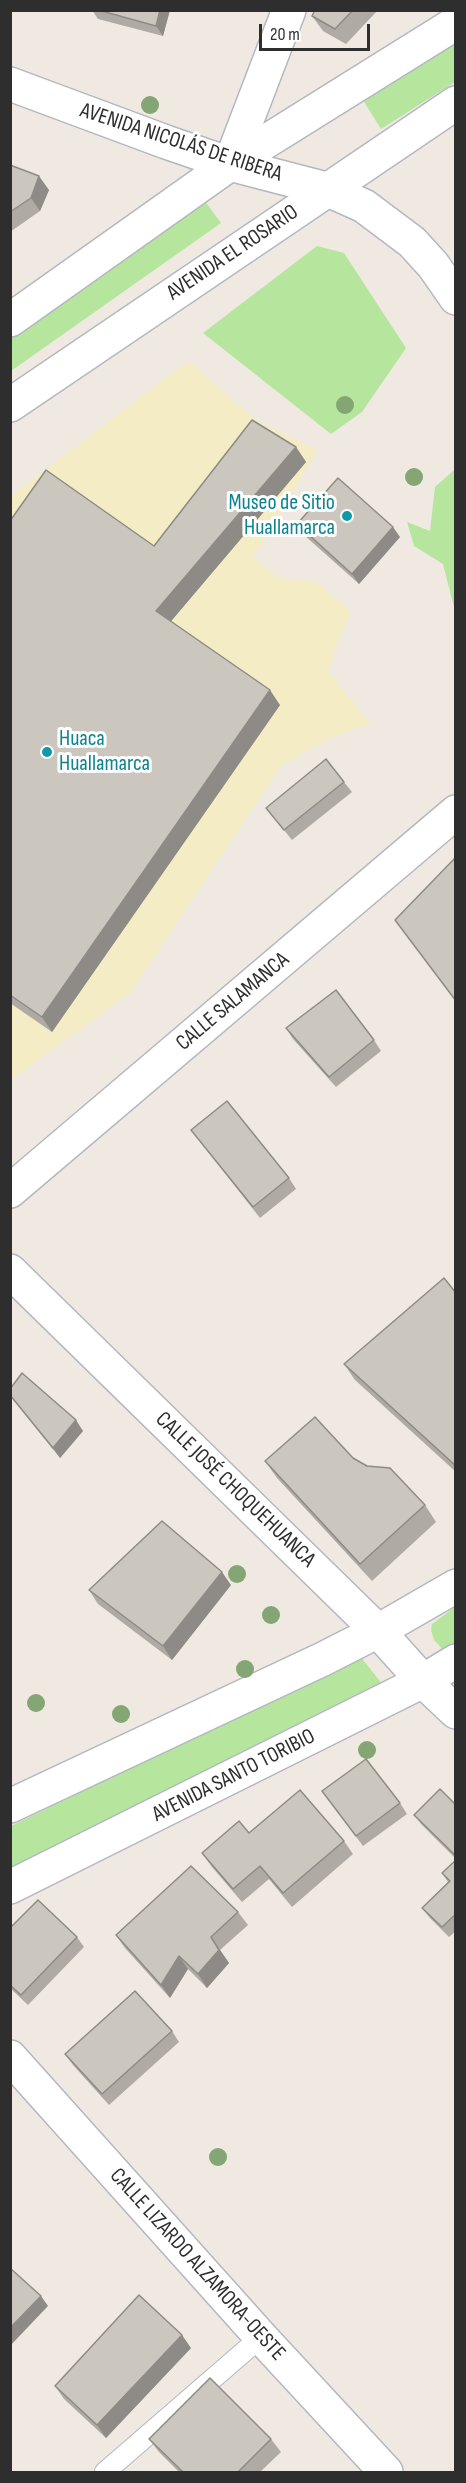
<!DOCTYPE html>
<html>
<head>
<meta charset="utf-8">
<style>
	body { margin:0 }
	#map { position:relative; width:466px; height:2483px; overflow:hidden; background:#efe9e1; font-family:"Sofia Sans Condensed",sans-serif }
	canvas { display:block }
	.frame { position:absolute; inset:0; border:12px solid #2e2e2e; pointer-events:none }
	.scale { position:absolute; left:259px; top:24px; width:111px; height:27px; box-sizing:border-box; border:3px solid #2e2e2e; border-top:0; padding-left:8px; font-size:18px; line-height:21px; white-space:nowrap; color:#2e2e2e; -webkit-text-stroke:4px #fff; paint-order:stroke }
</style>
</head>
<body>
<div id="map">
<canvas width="466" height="2483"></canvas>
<div class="frame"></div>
<div class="scale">20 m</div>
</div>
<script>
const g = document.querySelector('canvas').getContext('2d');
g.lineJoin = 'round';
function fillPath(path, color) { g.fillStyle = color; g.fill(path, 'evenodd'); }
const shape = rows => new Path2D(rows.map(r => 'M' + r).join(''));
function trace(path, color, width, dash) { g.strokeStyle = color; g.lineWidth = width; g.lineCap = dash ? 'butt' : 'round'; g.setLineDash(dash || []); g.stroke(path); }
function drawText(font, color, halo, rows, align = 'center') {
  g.font = font + ' "Sofia Sans Condensed",sans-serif'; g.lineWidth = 6; g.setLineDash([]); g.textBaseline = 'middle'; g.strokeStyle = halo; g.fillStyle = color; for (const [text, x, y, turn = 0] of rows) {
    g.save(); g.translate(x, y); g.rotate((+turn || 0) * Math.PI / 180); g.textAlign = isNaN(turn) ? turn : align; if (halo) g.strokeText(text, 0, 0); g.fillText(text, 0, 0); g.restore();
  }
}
fillPath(shape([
	[455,36,455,82,381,129,361,97],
	[204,200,221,223,11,371,11,336],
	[317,246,344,253,406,348,362,412,331,434,203,333],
	[454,470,456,470,455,611,443,564,414,546,407,522,430,531,435,487],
	[455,1607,455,1652,444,1651,434,1640,431,1630,432,1624],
	[360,1656,383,1685,11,1868,11,1826]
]), '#b6e59e');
fillPath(shape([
	[188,361,257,421,318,450,253,557,276,577,317,582,350,611,328,671,370,724,332,737,281,766,131,992,11,1080,11,496]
]), '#f3ecc5');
const lane = shape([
	[105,2472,261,2337]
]);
const street = shape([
	[230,164,289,10],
	[10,1191,456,812],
	[10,1271,378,1631,423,1681,456,1712],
	[10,2057,261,2337,386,2472]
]);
const secondary = shape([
	[10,84,166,142,230,164,326,189,364,206,412,242,433,265,456,298],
	[10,320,230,164,456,23],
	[10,405,456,103],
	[10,1806,323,1659,378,1631,456,1586],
	[10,1887,423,1681,456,1661]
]);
trace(lane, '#b4b7c1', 22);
trace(street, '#b4b7c1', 36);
trace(secondary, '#b4b7c1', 36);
trace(lane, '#fff', 20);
trace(street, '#fff', 33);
trace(secondary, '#fff', 33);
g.fillStyle = '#84a574';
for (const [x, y] of [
	[150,105],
	[345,405],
	[414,477],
	[237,1574],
	[271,1615],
	[245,1669],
	[36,1703],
	[121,1714],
	[367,1750],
	[218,2157]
]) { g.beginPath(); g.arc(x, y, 9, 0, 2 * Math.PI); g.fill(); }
fillPath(shape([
	[92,10,170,10,163,36,98,19],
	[315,10,378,10,346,44,323,31,312,16],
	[10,165,49,190,40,211,10,232],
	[296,447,306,462,171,621,280,705,52,1032,10,1003,10,521,154,546],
	[297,524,400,537,359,584,304,535],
	[344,782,352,792,292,840,266,808],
	[286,1028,374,1040,381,1051,336,1087,293,1039],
	[191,1130,289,1178,296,1189,260,1218],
	[456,1293,456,1472,355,1380,344,1364],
	[10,1396,83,1431,60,1458],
	[353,1458,367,1466,425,1505,436,1522,372,1581,277,1478,265,1461],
	[231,1585,172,1660,98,1604,89,1590],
	[322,1791,400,1803,407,1814,363,1846],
	[456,1805,456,1859,422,1825,414,1815],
	[249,1833,344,1841,353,1854,292,1907,269,1879,242,1902,212,1867,202,1853],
	[456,1860,456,1931,449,1937,430,1918,422,1908,448,1882,442,1873],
	[238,1912,248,1925,220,1950,229,1963,207,1988,188,1969,170,1998,125,1948,116,1935],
	[10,1928,77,1937,84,1947,28,2005,10,1988],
	[172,2031,179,2042,109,2105,73,2065,65,2054],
	[191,2348,106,2438,64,2399,55,2386],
	[149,2439,271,2439,281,2452,260,2472,179,2472,159,2452]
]), '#afaba4');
fillPath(shape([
	[160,10,170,10,163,36,156,26],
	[39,176,49,190,40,211,31,198],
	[296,447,306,462,167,626,156,611],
	[393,527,400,537,359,584,352,574],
	[270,690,280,705,52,1032,42,1017],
	[76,1420,83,1431,60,1458,53,1448],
	[222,1572,231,1585,172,1660,163,1646],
	[211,1937,229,1963,207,1988,198,1974],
	[179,1956,188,1969,170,1998,161,1985],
	[41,2296,48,2306,10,2346,10,2328],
	[182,2335,191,2348,106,2438,97,2425]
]), '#8e8b86');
const building = shape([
	[98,10,160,10,156,26,98,10],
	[315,10,353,10,335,29,312,16,315,10],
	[10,165,39,176,31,198,10,212,10,165],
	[252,420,296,447,156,611,270,690,42,1017,10,995,10,521,46,470,154,546,252,420],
	[338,478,393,527,352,574,297,524,338,478],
	[326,759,344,782,284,830,266,808,326,759],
	[456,857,456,1001,395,920,456,857],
	[336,990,374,1040,329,1077,286,1028,336,990],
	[227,1101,289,1178,253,1207,191,1130,227,1101],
	[444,1278,456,1293,456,1466,344,1364,444,1278],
	[22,1373,76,1420,53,1448,10,1395,10,1389,22,1373],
	[315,1417,353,1458,367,1466,390,1468,425,1505,360,1564,265,1461,315,1417],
	[162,1521,222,1572,163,1646,89,1590,162,1521],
	[366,1759,400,1803,356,1836,322,1791,366,1759],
	[440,1789,456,1805,456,1856,414,1815,440,1789],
	[300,1790,344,1841,283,1893,260,1866,233,1889,202,1853,239,1821,249,1833,300,1790],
	[456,1860,456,1914,442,1927,422,1908,450,1881,442,1873,456,1860],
	[191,1866,238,1912,211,1937,219,1950,198,1974,179,1956,161,1985,116,1935,191,1866],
	[38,1900,77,1937,21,1995,10,1985,10,1928,38,1900],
	[135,1991,172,2031,102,2094,65,2054,135,1991],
	[10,2268,41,2296,10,2328,10,2268],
	[139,2295,182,2335,97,2425,55,2386,139,2295],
	[210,2378,271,2439,238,2472,183,2472,149,2439,210,2378]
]);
fillPath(building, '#cbc7bf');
trace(building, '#8e8b86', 1.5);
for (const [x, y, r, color] of [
	[347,516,6,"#0f9aa8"],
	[47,752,6,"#0f9aa8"]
]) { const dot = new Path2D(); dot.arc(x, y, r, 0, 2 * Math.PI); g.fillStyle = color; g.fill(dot); trace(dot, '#fff', 2); }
drawText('22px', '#2e2e2e', '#fff', [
	["AVENIDA NICOLÁS DE RIBERA",181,143,18],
	["AVENIDA EL ROSARIO",233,253,-34],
	["CALLE SALAMANCA",233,1002,-40],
	["CALLE JOSÉ CHOQUEHUANCA",235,1490,44],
	["AVENIDA SANTO TORIBIO",234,1776,-27],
	["CALLE LIZARDO ALZAMORA-OESTE",197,2265,48]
]);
drawText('22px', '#0d838f', '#fff', [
	["Museo de Sitio",335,503],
	["Huallamarca",335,528],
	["Huaca",59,739,"left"],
	["Huallamarca",59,764,"left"]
], 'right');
</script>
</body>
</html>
